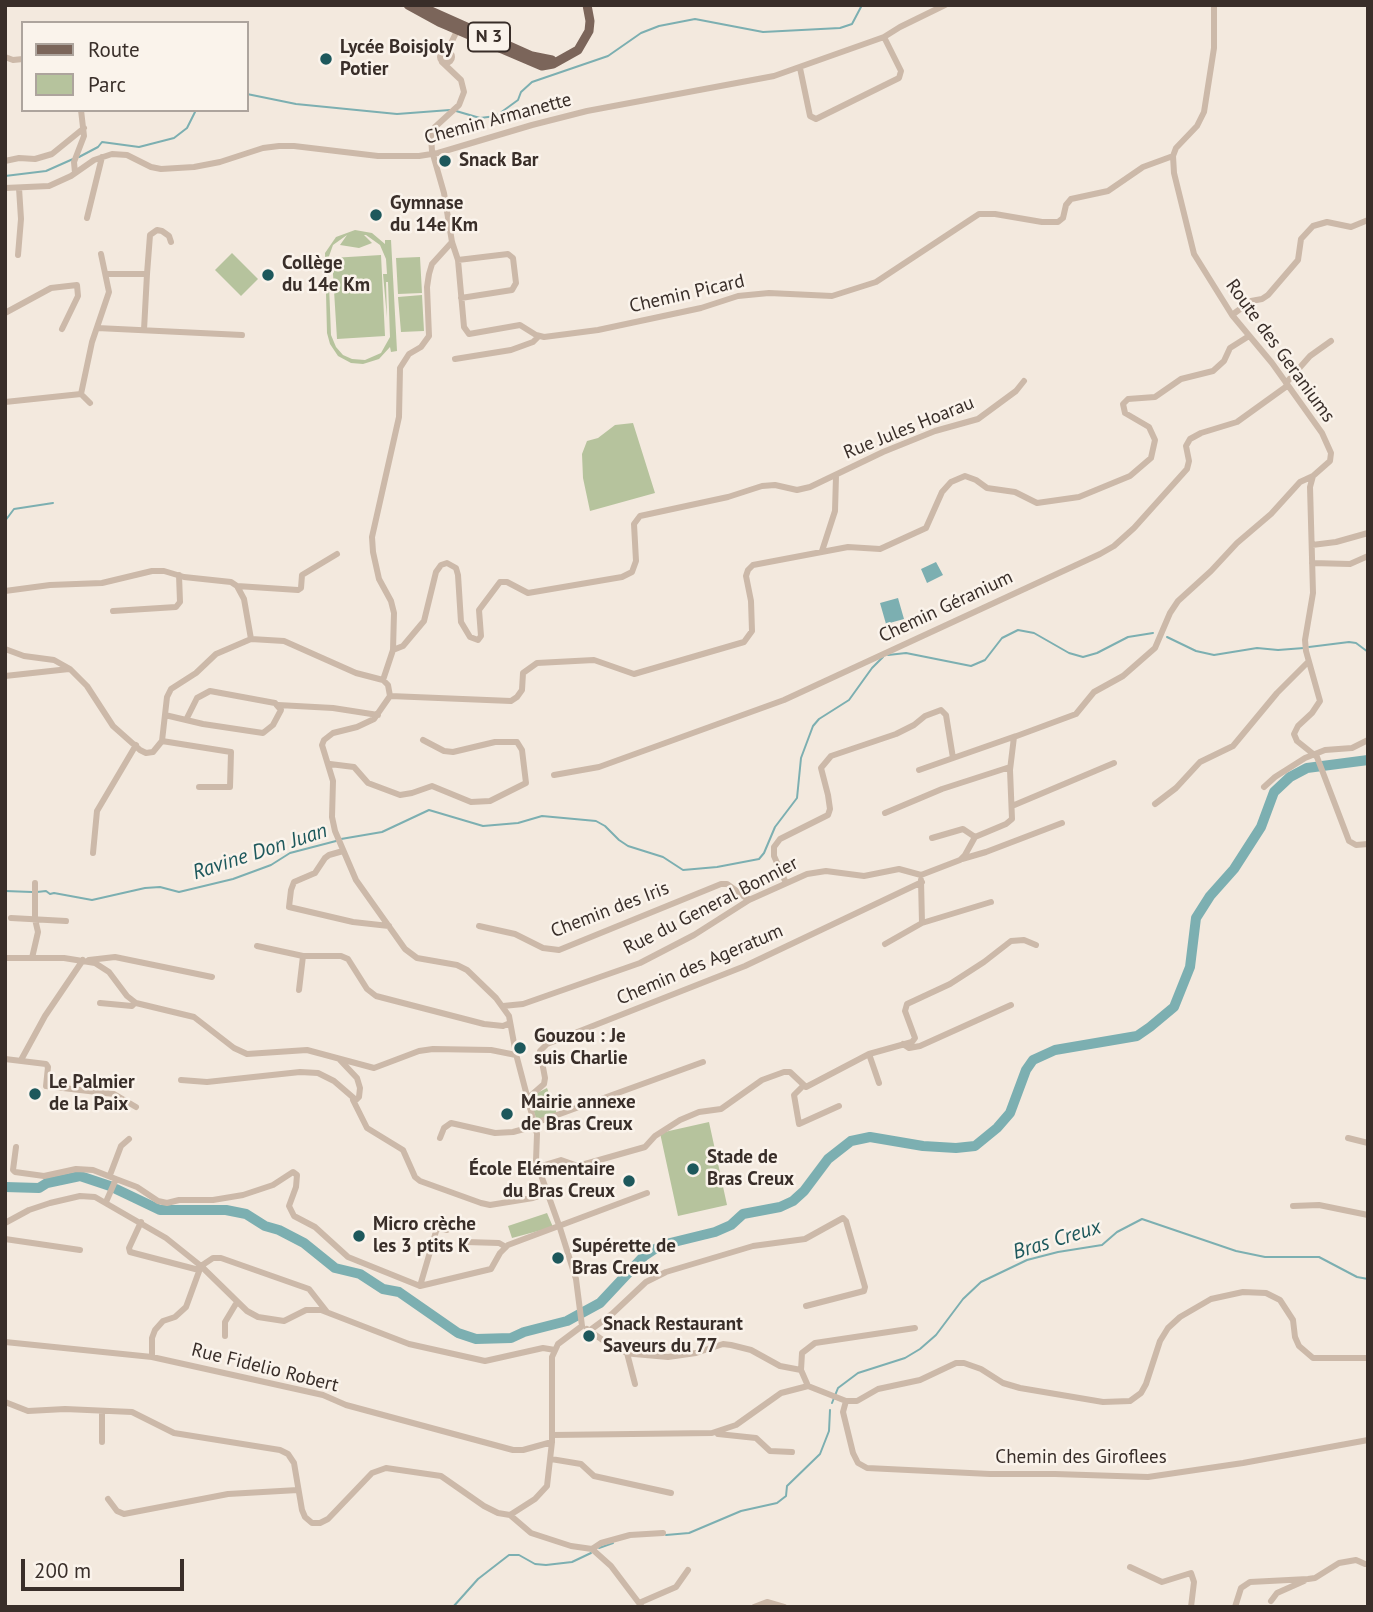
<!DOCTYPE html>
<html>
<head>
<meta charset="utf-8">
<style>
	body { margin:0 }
	#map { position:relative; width:1373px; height:1612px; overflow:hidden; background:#f3e9de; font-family:"PT Sans",sans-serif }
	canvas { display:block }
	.frame { position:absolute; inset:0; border:7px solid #392e29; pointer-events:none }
	.legend { position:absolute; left:21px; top:21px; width:228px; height:91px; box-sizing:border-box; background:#faf3eb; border:2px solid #ada49d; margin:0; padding:9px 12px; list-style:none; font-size:21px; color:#392e29 }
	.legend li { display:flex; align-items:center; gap:14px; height:35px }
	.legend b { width:35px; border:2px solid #ada49d }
	.scale { position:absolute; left:21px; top:1559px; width:163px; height:32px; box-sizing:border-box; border:4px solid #392e29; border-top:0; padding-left:9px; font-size:21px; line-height:24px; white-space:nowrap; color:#392e29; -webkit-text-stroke:5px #faf3eb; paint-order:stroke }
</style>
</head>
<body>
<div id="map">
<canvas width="1373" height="1612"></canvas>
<div class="frame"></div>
<ul class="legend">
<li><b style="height:9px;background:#7b655a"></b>Route</li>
<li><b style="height:19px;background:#b6c39d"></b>Parc</li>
</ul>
<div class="scale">200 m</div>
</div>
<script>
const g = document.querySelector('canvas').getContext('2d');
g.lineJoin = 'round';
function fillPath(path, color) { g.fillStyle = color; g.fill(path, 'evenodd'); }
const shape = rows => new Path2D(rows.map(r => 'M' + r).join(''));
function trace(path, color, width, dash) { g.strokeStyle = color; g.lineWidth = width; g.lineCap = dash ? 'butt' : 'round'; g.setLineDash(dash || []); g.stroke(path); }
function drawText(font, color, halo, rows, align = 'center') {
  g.font = font + ' "PT Sans",sans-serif'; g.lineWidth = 5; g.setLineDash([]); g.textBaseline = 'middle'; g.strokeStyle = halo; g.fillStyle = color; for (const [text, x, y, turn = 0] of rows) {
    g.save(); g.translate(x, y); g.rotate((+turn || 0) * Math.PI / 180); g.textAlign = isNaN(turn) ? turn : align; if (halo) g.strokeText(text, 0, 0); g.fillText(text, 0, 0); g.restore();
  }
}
fillPath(shape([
	[355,230,372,233,385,244,385,240,391,240,397,351,391,352,390,347,379,359,363,364,351,363,338,356,330,344,327,333,325,253,336,237],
	[347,235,340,245,359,248,372,243,364,235,366,235,380,245,386,259,387,274,383,274,387,318,386,282,388,282,390,337,381,353,365,360,352,359,343,355,336,347,331,335,328,259,333,245],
	[232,253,258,279,241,296,215,270],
	[381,255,385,336,337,339,332,258],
	[420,257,422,293,398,294,396,258],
	[422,295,424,331,401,332,398,297],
	[633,423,655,493,590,511,583,478,582,454,587,441,598,438,615,425],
	[547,1088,557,1114,537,1121,529,1097],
	[709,1122,727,1205,678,1216,660,1133],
	[547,1213,553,1227,512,1238,508,1226]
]), '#b6c39d');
fillPath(shape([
	[936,562,943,575,927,583,921,569],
	[898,598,904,619,886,624,880,603]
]), '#7cafb1');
trace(shape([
	[247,94,296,104,397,114,450,110],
	[456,111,480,118,496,116,518,100,521,92,532,82,608,56,641,33,659,26,695,19,763,32,840,28,852,24,862,5],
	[79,157,98,147,102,142,139,147,174,138,187,128,196,110],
	[5,176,46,171,73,159],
	[5,521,14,509,53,503],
	[1167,637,1196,651,1214,655,1257,648,1278,650,1304,648],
	[1309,647,1349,642,1356,643,1368,652],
	[888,655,906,653,971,666,985,660,1002,638,1018,630,1034,633,1069,653,1083,657,1097,653,1128,637,1153,633],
	[341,839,382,832,429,810,483,826,518,823,542,816,596,821,605,826,619,840,628,846,663,857,683,870,717,867,759,859,764,853,775,827,797,798,801,758,813,726,819,719,849,700,872,668,883,657],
	[5,891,32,892],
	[37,892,46,891,50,894,54,893,92,900,145,888,160,887,179,892,233,879,271,865,290,853,336,841],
	[832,1403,838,1388,858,1373,905,1358,920,1349,936,1335,963,1299,981,1282,1027,1260,1058,1252,1102,1245,1117,1232,1142,1219,1236,1251,1265,1257,1319,1257,1357,1277,1368,1279],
	[666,1535,689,1533,741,1511,777,1503,786,1496,787,1486,820,1454,829,1431,830,1410],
	[599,1548,613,1543],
	[453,1607,478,1579,509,1555,519,1555,535,1564,546,1565,572,1562,591,1553]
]), '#7cafb1', 2);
trace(shape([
	[5,1187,39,1188,47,1183,80,1176,110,1186],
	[116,1189,160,1210,226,1210,246,1214,265,1226,279,1230,304,1243,335,1268,360,1274,383,1289,399,1292,458,1333,476,1339,511,1338,524,1332,567,1321,600,1303,644,1256,653,1250,666,1244,715,1232,731,1225,743,1214,780,1207,793,1201,804,1191,828,1159,851,1141,870,1137,923,1146,956,1148,975,1146,997,1128,1010,1113,1026,1070,1033,1060,1055,1050,1137,1036,1150,1027,1174,1007,1190,967,1196,918,1210,896,1234,869,1261,827,1274,792,1290,777,1307,768,1368,760]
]), '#7cafb1', 10);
trace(shape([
	[1214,5,1214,48,1204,112,1197,126,1176,148,1173,156,1174,173,1194,254,1232,315,1272,363,1322,433,1331,453,1330,461,1313,476,1310,487,1313,593,1305,640,1306,651,1320,701,1312,713,1298,726,1294,734,1297,741,1317,757,1349,841,1356,845,1368,844],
	[448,49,458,29],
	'440 57a6 6 0 1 1 12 0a6 6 0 1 1-12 0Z',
	[5,57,13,60,23,59],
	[442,62,461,80,464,92,459,105,435,127,431,136,432,151,444,193,452,242,458,260,464,327,469,334,520,325,536,335,544,337,598,330,701,308,738,296,769,293,832,296,876,282,979,214,995,214,1042,222,1058,222,1063,218,1066,205,1071,199,1108,191,1143,167,1173,156],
	[800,68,810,116,816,119,899,78,901,71,884,37],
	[5,161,19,158,35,159,52,154,84,128],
	[75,173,74,162,84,136,81,110],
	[5,188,49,186,71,176,94,160,112,154,127,155,151,167,161,169,194,167,220,162,263,148,279,146,294,146,378,156,419,156,438,153,532,125,587,111,774,76,884,37,900,27,945,5],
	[87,218,102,157],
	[18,255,21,219,19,188],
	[458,260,508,254,513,258,516,283,512,290,461,298],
	[106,274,147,274,150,235,157,230,162,231,169,236,171,242],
	[5,313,51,288,77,285,78,296,62,329],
	[1232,315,1251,301,1262,299,1268,295,1298,260,1301,239,1313,226,1327,222,1351,227,1368,220],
	[97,328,242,335],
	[144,330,147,274],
	[455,359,511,350,533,342,538,337],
	[1286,383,1310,356,1331,341],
	[5,402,81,394],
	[90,403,81,394,92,342,109,292,101,254],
	[1312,545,1336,542,1368,533],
	[822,551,835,511,836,476],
	[1312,563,1350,564,1368,556],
	[237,586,298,590,301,588,302,575,337,554],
	[5,591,50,585,102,583,152,571,164,571,184,577,231,582,237,586,244,599,251,639],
	[113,611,176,607,180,602,179,575],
	[5,649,24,656,54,660,70,669,87,686,113,726,140,750,146,753,153,752,162,741,167,697,171,689,196,673,216,654,251,639,284,641,356,673,383,680,388,685,390,696,374,719,357,727,333,733,324,740,322,745,333,781,332,817,335,831,356,880,405,949,417,958,457,965,467,970,496,998,509,1016,516,1054,537,1134,536,1161,560,1228,576,1279,582,1326],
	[393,650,403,646,424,621,436,572,441,565,447,563,456,568,458,575,461,622,470,637,478,640,481,636,479,610,500,582,507,582,528,593,622,577,632,572,636,561,634,524,640,516,728,497,762,486,775,485,797,490,810,487,883,452,935,431,978,419,1016,391,1024,381],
	[5,676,69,669],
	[383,680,393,650,394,613,391,601,379,579,373,552,372,537,399,417,400,368,409,354,421,347,429,336,427,287,429,274,432,264,452,242],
	[390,696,511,701,517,697,522,690,523,673,537,663,594,660,634,674,744,642,752,631,751,601,746,576,748,570,753,565,848,547,880,549,926,528,942,492,951,482,965,476,976,480,987,488,1015,492,1037,503,1079,497,1130,476,1151,458,1155,440,1149,427,1125,413,1123,404,1128,399,1155,397,1181,379,1213,371,1224,361,1230,348,1249,336],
	[278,705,333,708,378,715],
	[165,715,203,724,263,733,273,725,281,710,275,703,210,691,197,698,186,720],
	[162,741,231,752,230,787,199,787],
	[330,764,354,767,368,783,400,795,412,793,432,786,471,802,490,801,526,783,522,750,517,742,495,742,453,752,444,751,423,740],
	[919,770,1016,736],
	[554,775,599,767,784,700,1100,554,1114,546,1134,528,1187,469,1189,461,1186,446,1190,439,1201,433,1237,422,1287,386],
	[1264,787,1275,777,1305,758,1325,750,1352,748,1368,740],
	[1155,804,1176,788,1200,762,1233,746,1277,693,1308,662],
	[1012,806,1114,763],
	[885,813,942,789,1010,767],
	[932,838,963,829,975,837],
	[343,851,329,855,325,858,315,873,294,882,291,890,289,907,353,922,389,926],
	[93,853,97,811,136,745],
	[962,859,986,852,1062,823],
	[786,883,774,856,774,847,780,839,828,815,830,809,828,795,821,768,831,756,896,734,914,725,925,716,941,710,946,715,953,758],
	[11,918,66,921],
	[922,923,991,902],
	[479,926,515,934,543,948,559,950,721,884,727,884,749,900],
	[885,944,922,923,921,880],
	[257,946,303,956,341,956,348,959,367,989,376,996,484,1024,503,1026,510,1023],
	[5,958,64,958,95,963,109,972,127,996,136,1003,194,1017,234,1048,247,1054,307,1050,374,1068,419,1051,433,1049,491,1050,516,1055],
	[32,958,38,932,35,919,35,883],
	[89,960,115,957,212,977],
	[299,990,303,956],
	[100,1003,132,1006,135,1003],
	[503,1006,523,1004,640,963,694,935,749,900,807,874,826,871,864,876,899,869,921,875,960,860,965,855,975,837,1006,824,1012,819,1010,770,1014,737,1076,714,1094,692,1123,676,1155,648,1170,613,1178,601,1211,571,1237,543,1271,514,1300,482,1313,476],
	[903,1044,909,1048,920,1046,1011,1005],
	[869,1054,879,1083],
	[5,1059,46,1064,48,1067,46,1086,114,1094,136,1107],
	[21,1060,45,1016,83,960],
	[181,1080,207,1082,300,1072,318,1073,334,1081,356,1100,359,1097,360,1088,357,1078,340,1060],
	[803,1086,794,1095,799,1124,839,1106],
	[528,1098,544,1084,545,1078,540,1051,547,1044,745,966,922,882],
	[353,1100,367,1128,403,1150,415,1177,420,1181,481,1203,490,1205,533,1198,548,1193],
	[535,1123,703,1062],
	[440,1138,444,1128,451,1123,495,1133,513,1132,535,1126],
	[1348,1138,1368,1143],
	[16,1147,13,1170,15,1172,44,1176,76,1169,93,1170,116,1179],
	[538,1167,561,1160,578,1166,645,1147,655,1136,680,1120,699,1112,721,1109,762,1080,784,1072,790,1072,806,1087,869,1054,912,1042,915,1038,905,1011,907,1004,950,984,984,962,1011,941,1024,940,1036,945],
	[110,1175,121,1146,129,1139],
	[106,1202,116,1179,137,1187,158,1201,167,1203,179,1200,213,1200,243,1195,273,1185,293,1172,297,1175,296,1187,289,1206,294,1216,315,1227,348,1257,420,1286,491,1269,500,1253,508,1245,647,1193],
	[1293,1206,1319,1205,1368,1215],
	[141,1222,129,1248,130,1252,199,1270],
	[5,1223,29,1210,50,1203,80,1196,95,1197,166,1238,201,1266,247,1311,258,1317,284,1321,306,1310,321,1310,409,1344,485,1361,543,1348,555,1350],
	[431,1227,447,1230],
	[5,1239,80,1250],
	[466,1242,499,1243,506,1247],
	[420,1286,437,1228],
	[587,1329,604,1341,627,1353,634,1354,668,1357,696,1353,723,1344,731,1345,751,1350,780,1366,801,1370,808,1386],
	[589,1331,612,1314,646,1282,666,1272,753,1246,805,1239,843,1218,846,1221,865,1287,864,1291,806,1306],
	[225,1336,225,1322,237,1302],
	[5,1342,152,1357,323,1395,346,1405,513,1450,523,1450,552,1442],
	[627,1353,635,1384],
	[152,1357,152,1338,155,1330,163,1321,175,1317,186,1307,201,1266,213,1258,221,1258,309,1289,327,1312],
	[801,1370,802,1353,815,1343,915,1328],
	[808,1386,846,1401,857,1401,878,1389,920,1380,956,1363,964,1363,981,1369,1003,1383,1020,1388,1103,1402,1130,1401,1141,1393,1146,1384,1160,1341,1168,1328,1180,1317,1211,1299,1243,1292,1266,1293,1280,1300,1293,1320,1295,1337,1299,1346,1313,1358,1368,1358],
	[846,1401,843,1412,853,1453,858,1463,867,1468,990,1474,1055,1474,1148,1477,1243,1463,1368,1440],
	[5,1402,28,1411,65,1409,132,1412,174,1433,280,1450,288,1454,294,1463,302,1510,305,1517,312,1523,320,1523,328,1519,372,1473,386,1468,441,1476,484,1506,498,1513,510,1515,535,1499,547,1486,552,1442,552,1357,558,1344,582,1326],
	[718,1434,756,1438,770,1451,792,1452],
	[552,1435,712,1433,736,1425,781,1393,808,1386],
	[102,1442,102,1411],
	[551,1459,581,1464,594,1476,671,1493],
	[108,1499,117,1511,124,1514,228,1494,298,1490],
	[510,1515,531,1533,571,1546,592,1549,611,1566,642,1607],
	[592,1549,601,1543,630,1535,663,1533],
	[1130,1567,1162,1582,1191,1573,1194,1582,1191,1607],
	[1271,1601,1277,1593,1304,1581],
	[639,1603,676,1587,688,1570],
	[754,1607,767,1602,784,1607],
	[1235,1607,1241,1588,1250,1582,1308,1579,1315,1578,1339,1563,1356,1560,1365,1564]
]), '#ccb9a9', 6);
trace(shape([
	[408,5,439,22,542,66,553,64,578,50,589,31,590,21,587,5],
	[420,6,532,56,552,60]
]), '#7b655a', 9);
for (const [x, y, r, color] of [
	[326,59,7,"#1d585c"],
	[445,161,7,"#1d585c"],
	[376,215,7,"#1d585c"],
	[268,275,7,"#1d585c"],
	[520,1048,7,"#1d585c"],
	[35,1094,7,"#1d585c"],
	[507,1114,7,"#1d585c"],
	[693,1169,7,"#1d585c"],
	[629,1181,7,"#1d585c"],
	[359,1236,7,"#1d585c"],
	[558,1258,7,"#1d585c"],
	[589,1336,7,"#1d585c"]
]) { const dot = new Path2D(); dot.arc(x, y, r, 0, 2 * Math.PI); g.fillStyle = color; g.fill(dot); trace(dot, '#faf3eb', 2.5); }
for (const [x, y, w] of [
	[489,37,42]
]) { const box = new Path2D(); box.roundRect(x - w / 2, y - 14.5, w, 29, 5); g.fillStyle = '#faf3eb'; g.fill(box); trace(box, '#392e29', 2); }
drawText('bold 18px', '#392e29', null, [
	["N 3",489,37]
]);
drawText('bold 19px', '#392e29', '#faf3eb', [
	["Lycée Boisjoly",340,48],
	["Potier",340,70],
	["Snack Bar",459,161],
	["Gymnase",390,204],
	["du 14e Km",390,226],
	["Collège",282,264],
	["du 14e Km",282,286],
	["Gouzou : Je",534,1037],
	["suis Charlie",534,1059],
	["Le Palmier",49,1083],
	["de la Paix",49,1105],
	["Mairie annexe",521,1103],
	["de Bras Creux",521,1125],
	["Stade de",707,1158],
	["Bras Creux",707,1180],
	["École Elémentaire",615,1170,"right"],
	["du Bras Creux",615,1192,"right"],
	["Micro crèche",373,1225],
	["les 3 ptits K",373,1247],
	["Supérette de",572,1247],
	["Bras Creux",572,1269],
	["Snack Restaurant",603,1325],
	["Saveurs du 77",603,1347]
], 'left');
drawText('19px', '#392e29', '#faf3eb', [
	["Chemin Armanette",498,119,-15],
	["Chemin Picard",687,294,-13],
	["Route des Geraniums",1280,351,54],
	["Rue Jules Hoarau",909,428,-22],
	["Chemin Géranium",946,607,-25],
	["Rue du General Bonnier",711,906,-27],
	["Chemin des Iris",610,910,-21],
	["Chemin des Ageratum",700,965,-23],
	["Rue Fidelio Robert",265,1368,14],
	["Chemin des Giroflees",1081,1458]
]);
drawText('italic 21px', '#1d585c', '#faf3eb', [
	["Ravine Don Juan",260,852,-18],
	["Bras Creux",1057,1240,-17]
]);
</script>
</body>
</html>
